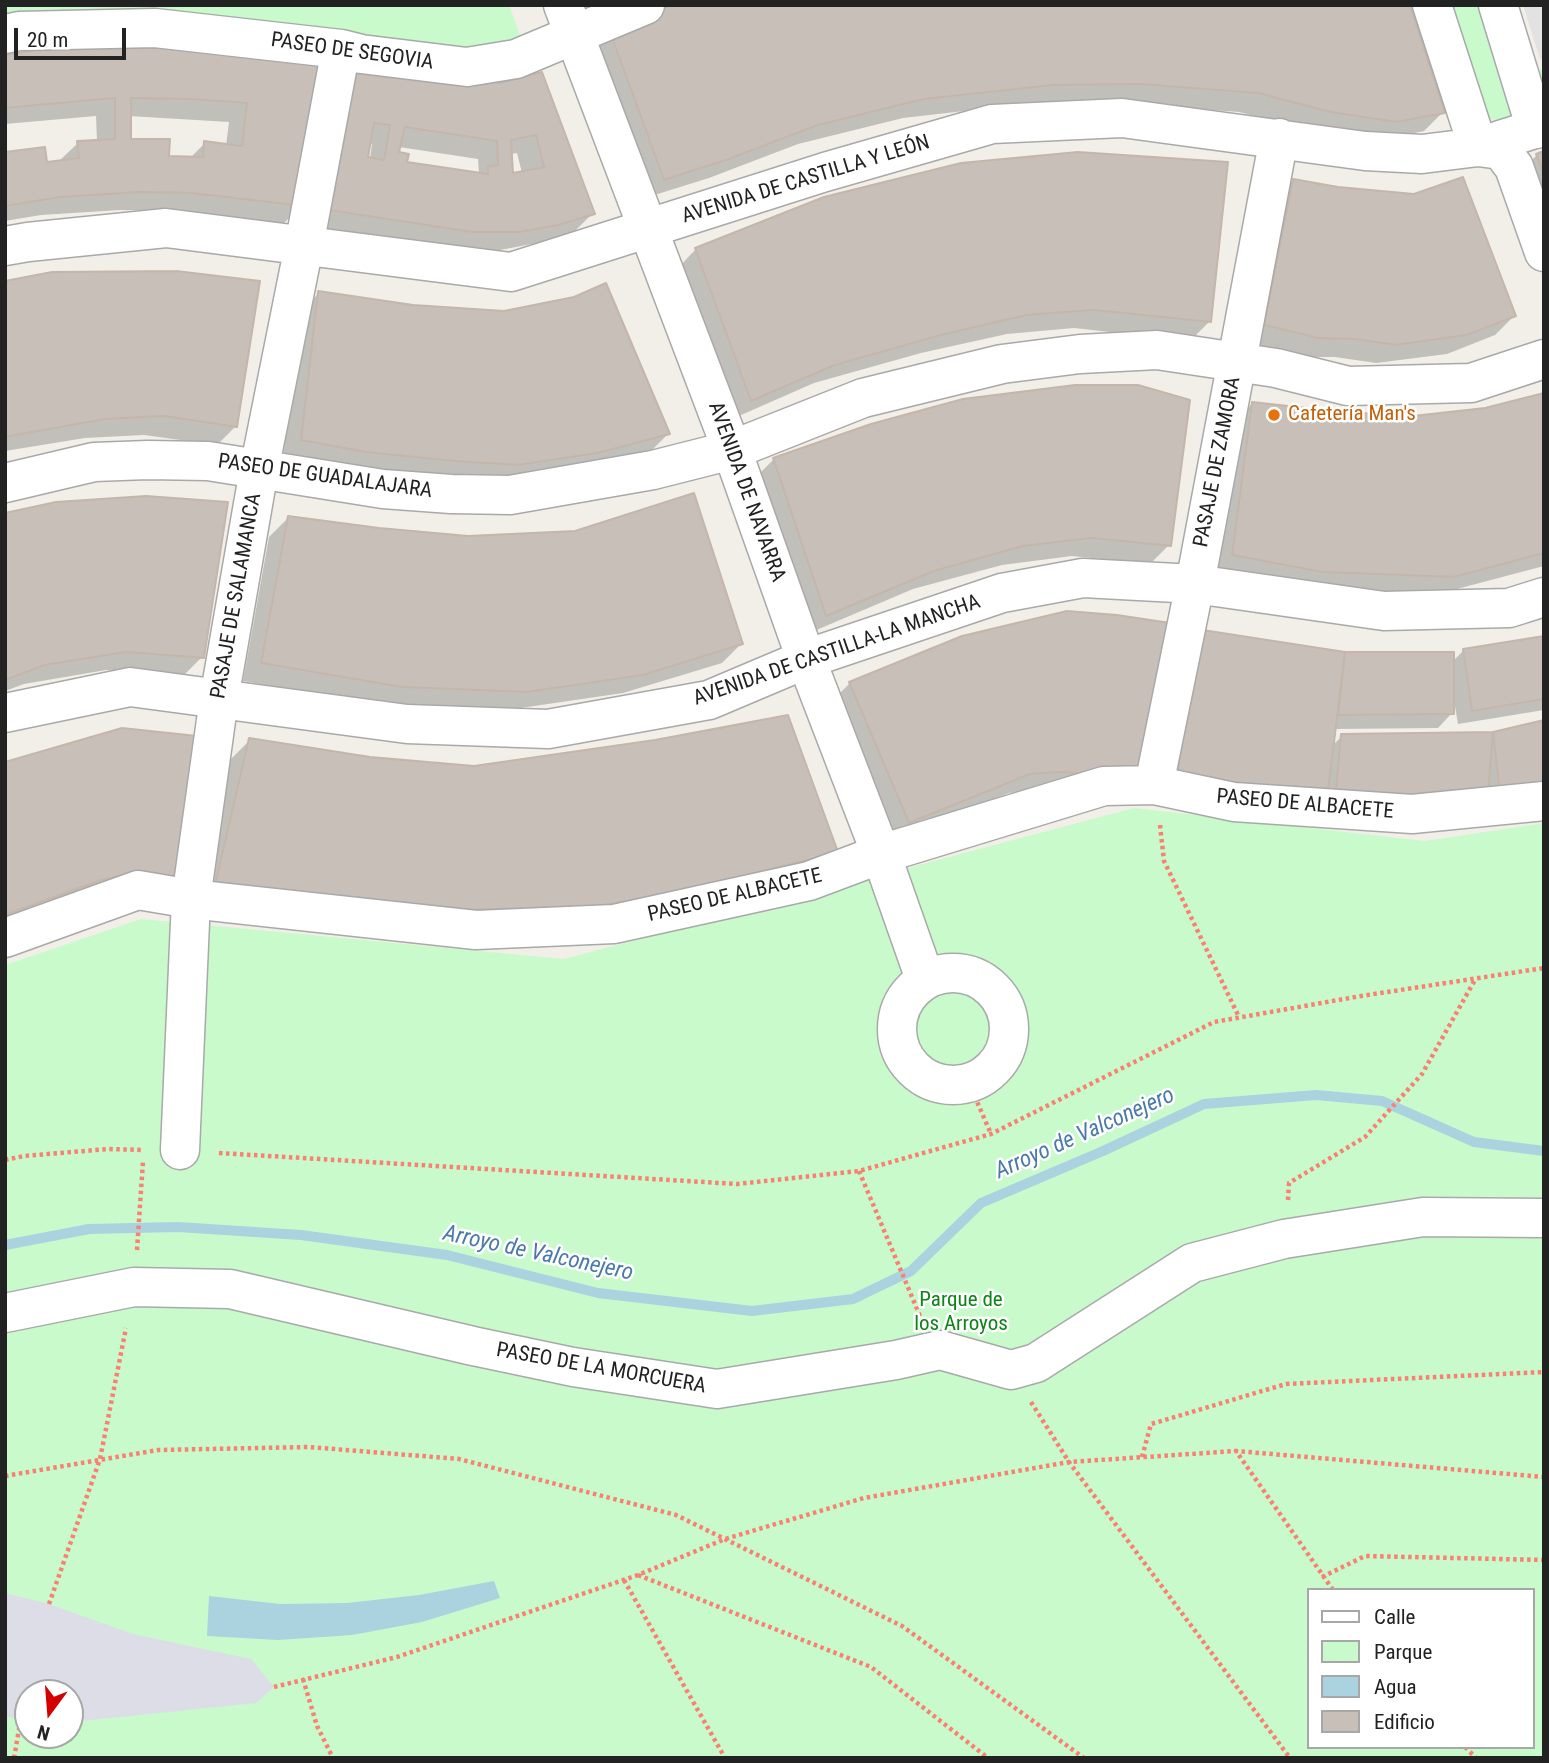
<!DOCTYPE html>
<html>
<head>
<meta charset="utf-8">
<style>
	body { margin:0 }
	#map { position:relative; width:1549px; height:1763px; overflow:hidden; background:#f2efe9; font-family:"Roboto Condensed",sans-serif }
	canvas { display:block }
	.frame { position:absolute; inset:0; border:7px solid #222; pointer-events:none }
	.legend { position:absolute; left:1307px; top:1588px; width:228px; height:161px; box-sizing:border-box; background:#fff; border:2px solid #a7a7a7; margin:0; padding:9px 12px; list-style:none; font-size:21px; color:#222 }
	.legend li { display:flex; align-items:center; gap:14px; height:35px }
	.legend b { width:35px; border:2px solid #a7a7a7 }
	.north { position:absolute; left:14px; top:1679px; width:70px; height:70px; box-sizing:border-box; background:#fff; border:2px solid #a7a7a7; border-radius:50%; rotate:196deg; font-size:19px; font-weight:700; line-height:28px; text-align:center; color:#222 }
	.north::after { content:''; display:block; margin:auto; width:24px; height:32px; background:#d40000; clip-path:polygon(50% 0,100% 100%,50% 72%,0 100%) }
	.scale { position:absolute; left:14px; top:28px; width:112px; height:32px; box-sizing:border-box; border:4px solid #222; border-top:0; padding-left:9px; font-size:21px; line-height:24px; white-space:nowrap; color:#222; -webkit-text-stroke:5px #fff; paint-order:stroke }
</style>
</head>
<body>
<div id="map">
<canvas width="1549" height="1763"></canvas>
<div class="frame"></div>
<ul class="legend">
<li><b style="height:9px;background:#fff"></b>Calle</li>
<li><b style="height:19px;background:#c8facc"></b>Parque</li>
<li><b style="height:19px;background:#aad3df"></b>Agua</li>
<li><b style="height:19px;background:#c7bfb8"></b>Edificio</li>
</ul>
<div class="north">N</div>
<div class="scale">20 m</div>
</div>
<script>
const g = document.querySelector('canvas').getContext('2d');
g.lineJoin = 'round';
function fillPath(path, color) { g.fillStyle = color; g.fill(path, 'evenodd'); }
const shape = rows => new Path2D(rows.map(r => 'M' + r).join(''));
function trace(path, color, width, dash) { g.strokeStyle = color; g.lineWidth = width; g.lineCap = dash ? 'butt' : 'round'; g.setLineDash(dash || []); g.stroke(path); }
function drawText(font, color, halo, rows, align = 'center') {
  g.font = font + ' "Roboto Condensed",sans-serif'; g.lineWidth = 5; g.setLineDash([]); g.textBaseline = 'middle'; g.strokeStyle = halo; g.fillStyle = color; for (const [text, x, y, turn = 0] of rows) {
    g.save(); g.translate(x, y); g.rotate((+turn || 0) * Math.PI / 180); g.textAlign = isNaN(turn) ? turn : align; if (halo) g.strokeText(text, 0, 0); g.fillText(text, 0, 0); g.restore();
  }
}
fillPath(shape([
	[5,5,509,5,523,43,501,54,5,20],
	[1446,5,1514,5,1534,72,1544,68,1544,111,1514,122,1482,118],
	[1134,808,1425,841,1544,823,1544,1758,5,1758,5,965,141,919,564,959],
	[1309,1590,1533,1590,1533,1747,1309,1747],
	[28,1693,70,1693,70,1735,28,1735]
]), '#c8facc');
fillPath(shape([
	[1523,5,1544,5,1544,58,1540,59]
]), '#e2e2e2');
fillPath(shape([
	[5,1593,49,1604,133,1634,251,1659,274,1687,256,1703,82,1721,70,1721,70,1693,28,1693,28,1718,5,1717]
]), '#dddde8');
fillPath(shape([
	[494,1581,500,1598,422,1622,352,1635,278,1640,207,1636,209,1596,280,1604,347,1603,419,1595]
]), '#aad3df');
fillPath(shape([
	[680,5,1443,112,1424,131,1377,141,1310,130,1239,112,1119,103,1034,103,903,118,798,144,709,178,645,198,591,49,610,30],
	[244,50,302,205,283,224,171,211,120,210,41,215,5,221,5,153,45,164,58,162,78,143,97,142,96,116,5,124,5,56],
	[129,116,229,122,226,146,205,143,190,158,167,158,129,140],
	[336,82,501,84,593,213,574,232,537,243,500,250,452,251,311,228],
	[368,143,372,144,370,159,366,158],
	[399,147,478,159,479,174,405,164,397,154],
	[517,153,522,173,512,175,510,154],
	[1544,153,1544,240,1518,174,1537,155],
	[1294,181,1338,188,1514,316,1495,335,1447,354,1376,363,1335,357,1298,357,1246,344,1275,200],
	[696,249,1209,322,1190,341,1074,328,1007,334,921,353,814,383,732,419,677,269],
	[5,283,236,426,217,445,144,435,85,438,5,451],
	[319,293,413,307,668,434,649,453,498,483,283,459,300,312],
	[1544,395,1544,566,1434,595,1303,590,1214,574,1233,423,1252,404,1343,414,1413,418,1485,410],
	[774,459,1169,545,1150,564,1072,556,1002,565,913,589,807,634,755,478],
	[5,514,202,657,183,676,106,670,24,684,5,691],
	[288,518,741,644,722,663,623,693,507,710,382,705,243,681,269,537],
	[1544,638,1544,710,1458,724,1454,700,1452,700,1452,713,1438,728,1334,729,1332,746,1342,736,1493,733,1544,799,1159,796,1178,649,1343,654,1452,654,1452,662,1463,651],
	[850,683,1147,776,1009,793,890,841,831,702],
	[250,740,836,852,817,870,579,924,196,907,231,759],
	[5,764,180,881,5,927]
]), '#0003');
trace(shape([
	[5,1245,89,1229,178,1227,301,1235,447,1255,598,1293,752,1311,853,1299,911,1271,981,1203,1103,1151,1204,1104,1316,1095,1382,1101,1474,1142,1544,1151]
]), '#aad3df', 10);
const building = shape([
	[671,5,1410,5,1445,113,1397,122,1330,112,1258,93,1139,84,1054,85,924,99,818,125,729,159,664,180,609,29,671,5],
	[151,42,329,60,303,206,191,193,140,192,61,197,5,206,5,152,45,147,47,162,79,158,77,141,115,139,115,98,5,108,5,55,57,47,151,42],
	[131,98,190,99,247,103,242,146,204,141,203,157,169,156,170,139,131,139,131,98],
	[355,61,472,81,500,83,542,72,595,214,558,225,520,232,472,232,329,210,355,61],
	[374,123,390,125,384,160,368,157,374,123],
	[405,127,497,141,498,165,488,166,488,174,407,162,409,154,399,152,405,127],
	[536,135,544,167,513,173,511,140,536,135],
	[1544,151,1544,173,1536,154,1544,151],
	[1078,152,1228,162,1211,322,1094,310,1027,315,941,335,835,365,751,401,695,248,824,197,961,163,1078,152],
	[1463,177,1516,316,1467,335,1396,345,1355,339,1318,338,1264,325,1293,179,1338,187,1414,194,1463,177],
	[176,271,260,281,237,427,164,416,105,419,5,437,5,281,52,272,176,271],
	[606,283,670,434,598,453,518,465,454,461,365,452,301,440,318,291,413,305,504,311,574,297,606,283],
	[1075,385,1138,385,1190,400,1171,546,1092,538,1023,546,934,571,826,616,773,458,871,424,963,399,1075,385],
	[1544,393,1544,553,1454,577,1322,572,1232,555,1252,402,1343,412,1413,416,1485,408,1544,393],
	[694,493,743,644,643,675,527,692,402,687,261,663,288,516,379,528,468,536,575,531,694,493],
	[146,496,228,502,204,658,126,652,45,665,5,680,5,513,56,502,146,496],
	[1067,611,1117,615,1177,624,1149,777,1059,772,1030,774,909,823,849,682,962,636,1067,611],
	[1196,629,1345,652,1327,800,1177,778,1196,629],
	[1544,636,1544,699,1472,711,1463,649,1544,636],
	[1345,652,1454,652,1454,714,1338,715,1345,652],
	[788,715,838,852,698,888,599,906,461,910,214,889,249,738,370,757,474,766,655,740,788,715],
	[1544,720,1544,788,1500,794,1493,732,1544,720],
	[122,728,206,737,182,882,127,875,101,880,5,915,5,762,122,728],
	[1493,732,1488,796,1335,800,1341,734,1493,732]
]);
fillPath(building, '#c7bfb8');
trace(building, '#c4b6ab', 2);
const minor = shape([
	[563,5,732,450,806,659,881,854,925,979],
	[1432,5,1478,147,1544,126],
	[1498,5,1536,129],
	[5,34,19,31,155,28,341,49,361,54,467,67,516,59,645,5],
	[5,246,28,242,166,228,511,272,825,172,992,124,1122,118,1365,151,1422,154,1478,147,1501,150,1514,167,1544,252],
	[5,483,94,462,148,460,208,461,383,489,451,494,510,495,653,470,732,450,863,398,1002,364,1080,354,1157,350,1276,368,1348,386,1471,383,1544,359],
	[5,713,130,687,407,724,548,729,709,700,806,659,1002,593,1083,578,1195,584,1384,611,1509,608,1544,597],
	[1154,785,1195,584,1279,138],
	[5,938,138,890,191,899,476,930,614,924,809,881,881,854,1104,786,1154,785,1234,802,1412,814,1544,801],
	'897 1029a56 56 0 1 1 112 0a56 56 0 1 1-112 0Z',
	[180,1150,191,899,219,699,259,470,304,246,341,49],
	[5,1313,134,1287,230,1289,473,1346,573,1367,717,1389,896,1360,940,1350,1011,1370,1036,1363,1192,1263,1284,1239,1423,1217,1544,1218]
]);
trace(minor, '#a9a9a9', 41);
trace(shape([
	[1160,825,1164,861,1239,1017],
	[969,1083,991,1134],
	[219,1153,737,1184,859,1171,991,1134,1214,1022,1361,996,1544,968],
	[5,1160,24,1156,108,1149,144,1150],
	[859,1171,920,1316],
	[1288,1200,1289,1183,1365,1137,1422,1074,1476,978],
	[137,1250,143,1161],
	[1031,1402,1069,1462,1290,1758],
	[1142,1457,1151,1424,1286,1384,1544,1372],
	[5,1476,158,1450,309,1447,459,1459,676,1515,902,1626,1084,1758],
	[638,1575,871,1667,988,1758],
	[1322,1577,1365,1556,1544,1560],
	[624,1580,725,1758],
	[1333,1590,1236,1451,1544,1477],
	[49,1604,100,1459,126,1328],
	[303,1679,317,1726,333,1758],
	[274,1687,397,1657,638,1575,725,1539,864,1498,1069,1462,1236,1451],
	[1465,1747,1476,1758],
	[14,1758,21,1718]
]), '#fa8072', 4.5, [3.5, 3.5]);
trace(minor, '#fff', 38);
for (const [x, y, r, color] of [
	[1274,415,7,"#e8710a"]
]) { const dot = new Path2D(); dot.arc(x, y, r, 0, 2 * Math.PI); g.fillStyle = color; g.fill(dot); trace(dot, '#fff', 2.5); }
drawText('21px', '#222', '#fff', [
	["PASEO DE SEGOVIA",352,52,8],
	["AVENIDA DE CASTILLA Y LEÓN",806,180,-17],
	["PASAJE DE ZAMORA",1218,462,-79],
	["PASEO DE GUADALAJARA",325,477,8],
	["AVENIDA DE NAVARRA",746,492,70],
	["PASAJE DE SALAMANCA",237,596,-80],
	["AVENIDA DE CASTILLA-LA MANCHA",837,651,-19],
	["PASEO DE ALBACETE",1305,805,5],
	["PASEO DE ALBACETE",735,896,-13],
	["PASEO DE LA MORCUERA",601,1369,10]
]);
drawText('21px', '#c56008', '#fff', [
	["Cafetería Man's",1288,415]
], 'left');
drawText('21px', '#0c8416', '#fff', [
	["Parque de",961,1301],
	["los Arroyos",961,1325]
]);
drawText('italic 23px', '#4a7aab', '#fff', [
	["Arroyo de Valconejero",1085,1134,-24],
	["Arroyo de Valconejero",538,1254,12]
]);
</script>
</body>
</html>
